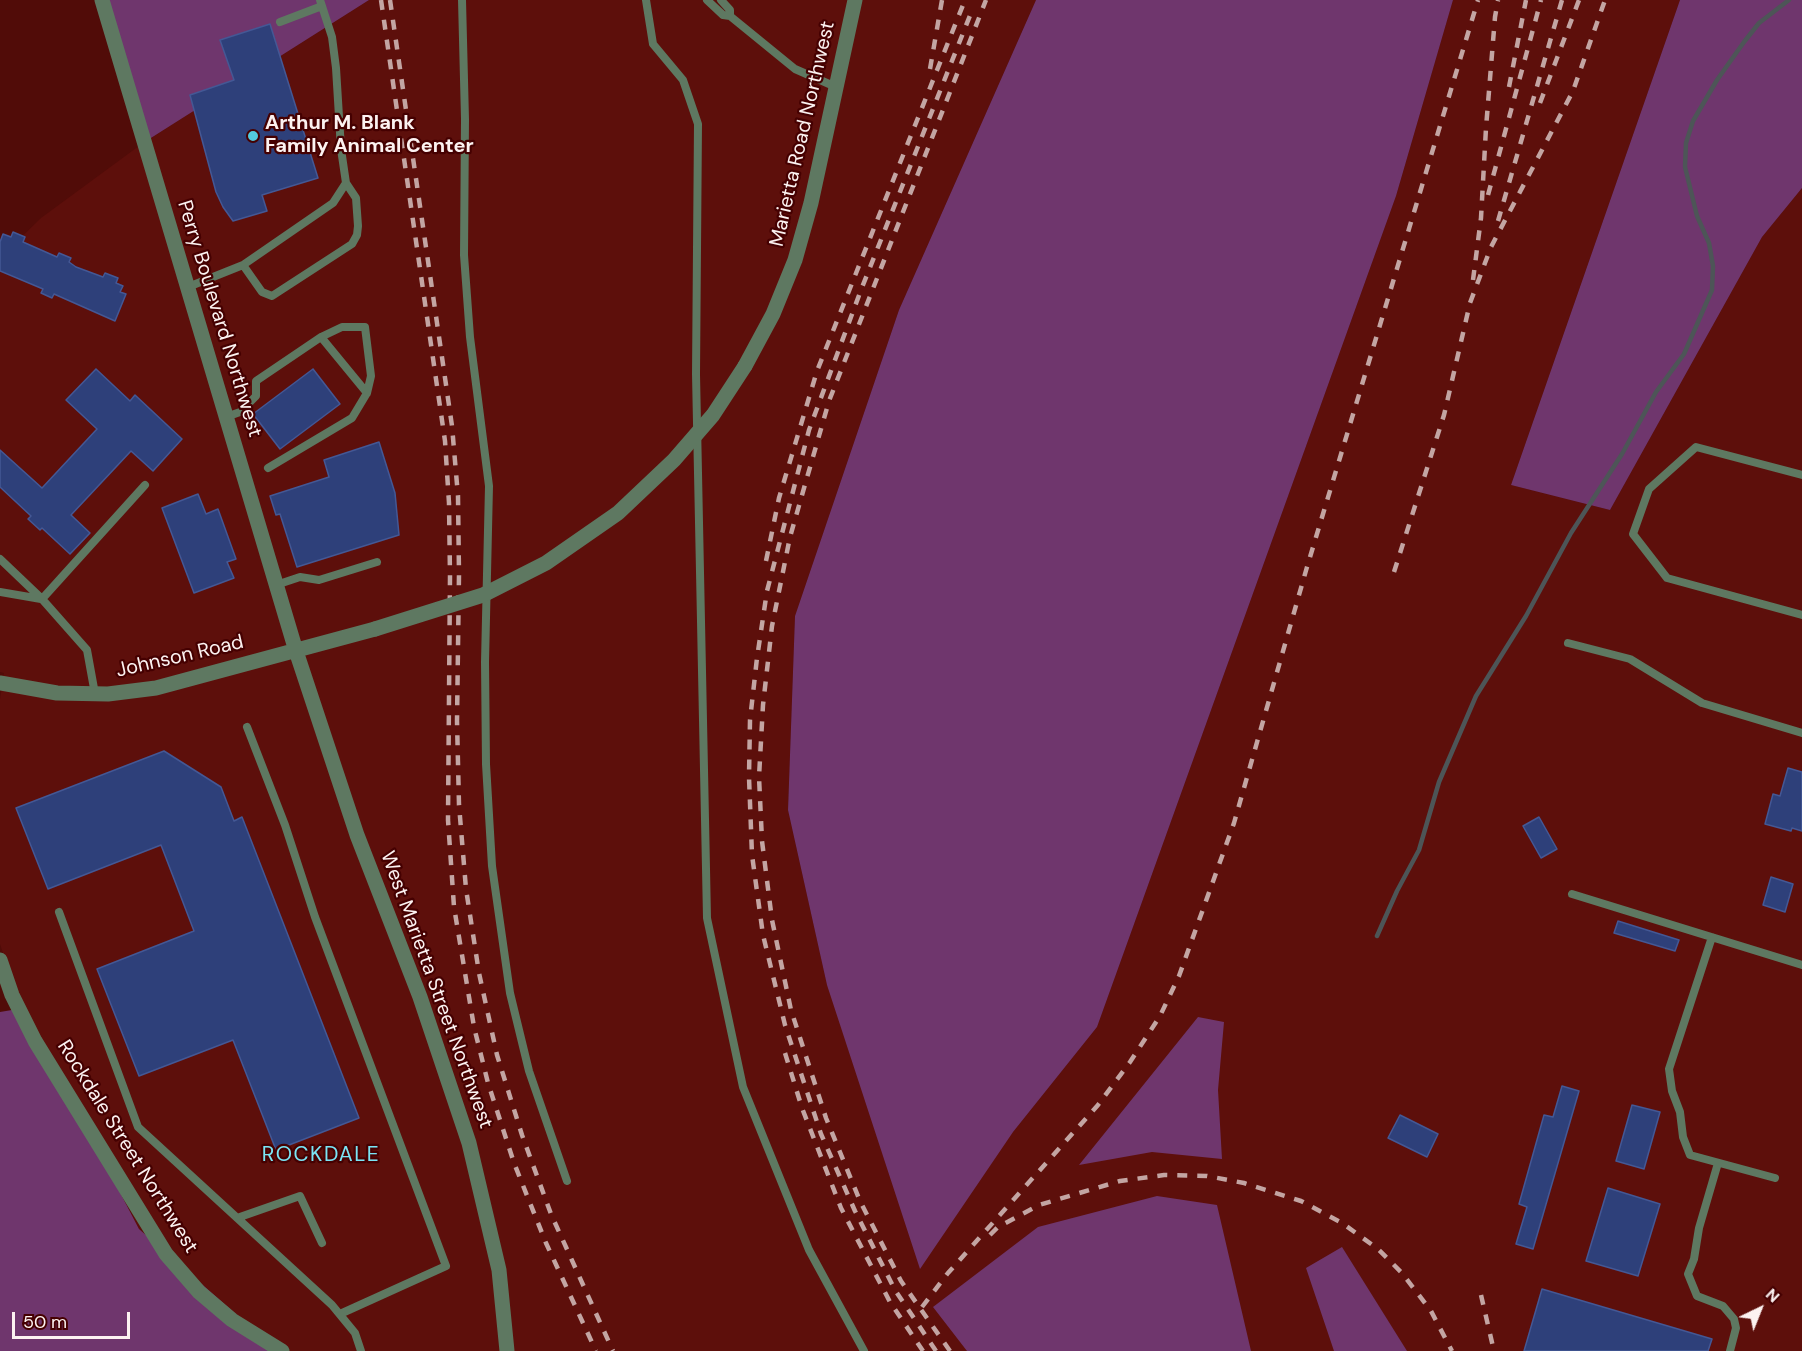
<!DOCTYPE html>
<html>
<head>
<meta charset="utf-8">
<style>
	body { margin:0 }
	#map { position:relative; width:1802px; height:1351px; overflow:hidden; background:#510c08; font-family:"DM Sans",sans-serif }
	canvas { display:block }
	.north { position:absolute; left:1730px; top:1279px; width:60px; height:60px; -webkit-text-stroke:4px #450001; paint-order:stroke; rotate:43deg; font-size:16px; font-weight:700; line-height:24px; text-align:center; color:#fcf2f1 }
	.north::after { content:''; display:block; margin:auto; width:21px; height:27px; background:#fcf2f1; clip-path:polygon(50% 0,100% 100%,50% 72%,0 100%) }
	.scale { position:absolute; left:12px; top:1312px; width:118px; height:27px; box-sizing:border-box; border:3px solid #fcf2f1; border-top:0; padding-left:8px; font-size:18px; line-height:21px; white-space:nowrap; color:#fcf2f1; -webkit-text-stroke:4px #450001; paint-order:stroke }
</style>
</head>
<body>
<div id="map">
<canvas width="1802" height="1351"></canvas>
<div class="north">N</div>
<div class="scale">50 m</div>
</div>
<script>
const g = document.querySelector('canvas').getContext('2d');
g.lineJoin = 'round';
function fillPath(path, color) { g.fillStyle = color; g.fill(path, 'evenodd'); }
const shape = rows => new Path2D(rows.map(r => 'M' + r).join(''));
function trace(path, color, width, dash) { g.strokeStyle = color; g.lineWidth = width; g.lineCap = dash ? 'butt' : 'round'; g.setLineDash(dash || []); g.stroke(path); }
function drawText(font, color, halo, rows, align = 'center') {
  g.font = font + ' "DM Sans",sans-serif'; g.lineWidth = 4.5; g.setLineDash([]); g.textBaseline = 'middle'; g.strokeStyle = halo; g.fillStyle = color; for (const [text, x, y, turn = 0] of rows) {
    g.save(); g.translate(x, y); g.rotate((+turn || 0) * Math.PI / 180); g.textAlign = isNaN(turn) ? turn : align; if (halo) g.strokeText(text, 0, 0); g.fillText(text, 0, 0); g.restore();
  }
}
fillPath(shape([
	[369,0,1036,0,899,310,795,616,788,810,827,985,1013,1132,1097,1027,1396,196,1453,0,1680,0,1511,485,1610,510,1762,237,1802,188,1802,1351,278,1351,139,1229,16,992,0,944,0,699,4,673,0,672,0,258,41,218,143,143]
]), '#5d0f0b');
fillPath(shape([
	[102,0,369,0,143,143],
	[1036,0,1453,0,1396,196,1097,1027,1013,1132,920,1269,827,985,788,810,795,616,899,310],
	[1680,0,1802,0,1802,188,1762,237,1610,510,1511,485],
	[24,1008,139,1229,278,1351,0,1351,0,1012],
	[1198,1017,1224,1022,1218,1090,1222,1159,1152,1152,1079,1165],
	[1157,1196,1217,1205,1251,1351,967,1351,933,1307,1038,1227],
	[1342,1247,1407,1351,1334,1351,1306,1268]
]), '#6f366d');
trace(shape([
	[1377,936,1397,891,1419,850,1439,782,1476,696,1526,616,1571,533,1622,454,1656,392,1684,354,1712,290,1713,266,1709,243,1697,216,1685,167,1686,143,1693,121,1717,80,1744,42,1759,23,1789,0]
]), '#4d5557', 4.5);
const building = shape([
	[270,24,318,178,262,195,267,211,233,221,223,207,216,192,190,95,234,80,220,40,270,24],
	[13,232,25,237,23,242,57,257,59,253,71,258,69,262,76,267,103,277,105,273,118,278,116,283,123,286,120,292,126,294,115,321,54,294,52,298,41,293,43,289,0,271,0,242,3,234,11,237,13,232],
	[96,369,130,401,135,395,182,439,153,471,131,451,71,515,90,533,70,554,42,528,40,530,28,519,31,516,0,487,0,450,42,488,97,429,66,400,96,369],
	[313,369,340,404,280,449,253,414,313,369],
	[379,442,395,493,399,535,297,567,280,514,276,515,270,496,329,477,324,460,379,442],
	[198,494,206,514,218,509,236,559,227,562,234,578,194,593,162,508,198,494],
	[164,751,221,787,234,821,242,817,359,1118,276,1150,233,1040,139,1076,97,969,194,931,161,845,48,889,16,808,164,751],
	[1788,768,1802,772,1802,831,1792,828,1791,831,1765,824,1773,794,1780,796,1788,768],
	[1539,817,1557,849,1541,858,1523,826,1539,817],
	[1771,877,1793,884,1785,912,1763,905,1771,877],
	[1618,921,1679,940,1675,951,1614,933,1618,921],
	[1562,1086,1579,1091,1533,1249,1516,1244,1527,1207,1519,1204,1544,1115,1553,1117,1562,1086],
	[1632,1105,1660,1112,1644,1169,1616,1161,1632,1105],
	[1400,1115,1438,1134,1427,1157,1388,1138,1400,1115],
	[1608,1188,1660,1204,1638,1276,1586,1261,1608,1188],
	[1542,1289,1712,1339,1708,1351,1524,1351,1542,1289]
]);
fillPath(building, '#2e407a');
trace(building, '#445895', 1.5);
trace(shape([
	[462,0,465,119,464,255,470,337,489,486,485,662,486,764,492,866,510,993,529,1071,567,1181],
	[646,0,653,44,683,80,698,124,696,374,707,918,743,1087,809,1250,864,1351],
	[707,0,723,15,730,16,795,69,836,87],
	[721,0,730,10,730,16],
	[280,22,322,6],
	[243,265,262,292,272,296,352,244,357,235,358,226,356,198,346,183],
	[188,287,243,265,333,203,346,183,341,149,336,68,332,37,320,0],
	[321,337,342,327,365,327,371,376,367,393],
	[226,417,240,412,256,396,256,381,321,337,367,393,352,418,268,468],
	[1802,475,1696,447,1649,489,1633,534,1667,578,1802,615],
	[0,559,42,599],
	[276,585,300,577,319,580,377,562],
	[0,592,41,599],
	[1568,643,1630,659,1702,703,1802,733],
	[95,694,87,650,42,599,145,485],
	[247,727,285,825,315,917,446,1266,340,1314],
	[1572,894,1802,965],
	[59,912,138,1127,332,1305,355,1333,361,1351],
	[1712,937,1669,1069,1672,1091,1680,1112,1683,1137,1690,1155,1775,1178],
	[1718,1163,1699,1228,1694,1259,1688,1274,1697,1296,1723,1306,1734,1319,1736,1328,1730,1351],
	[237,1218,300,1196,322,1243]
]), '#5e7861', 8);
trace(shape([
	[0,960,12,995,35,1041,166,1254,199,1292,232,1320,282,1351]
]), '#5e7861', 15);
trace(shape([
	[102,0,296,651,357,835,420,997,469,1143,499,1270,507,1351],
	[745,366,773,314,795,260,811,203,855,0],
	[0,683,57,693,108,694,156,688,375,629]
]), '#5e7861', 15);
trace(shape([
	[381,0,445,441,449,503,450,576,448,820,454,907,474,1027,488,1083,514,1163,546,1243,596,1351],
	[390,0,452,426,458,496,459,574,457,721,459,805,466,889,479,973,497,1055,522,1135,551,1214,613,1351],
	[930,69,942,0],
	[1509,87,1526,0],
	[1540,103,1579,0],
	[1488,195,1541,0],
	[1498,221,1562,0],
	[1473,280,1481,218,1486,128,1495,17,1498,0],
	[766,561,779,498,817,371,965,0],
	[1394,572,1444,415,1470,303,1491,247,1573,91,1605,0],
	[785,1053,802,1108,841,1208,890,1302,923,1351],
	[990,1235,998,1227,1039,1205,1120,1181,1164,1175,1207,1176,1244,1183,1301,1201,1342,1223,1378,1249,1402,1273,1431,1311,1452,1351],
	[1481,1295,1494,1351],
	[922,1307,948,1273,1098,1105,1130,1062,1160,1016,1179,976,1234,823,1307,567,1478,0],
	[936,1351,895,1290,855,1211,821,1134,785,1025,763,935,752,855,749,777,750,720,757,658,767,591,809,430,861,290,973,8],
	[950,1351,901,1281,860,1201,826,1118,791,1010,772,920,762,841,759,777,763,705,772,626,790,537,829,401,986,0]
]), '#c3a5a3', 4.5, [10, 10]);
trace(shape([
	[375,629,483,595,546,563,618,513,674,460,713,415,745,366]
]), '#5e7861', 15);
for (const [x, y, r, color] of [
	[253,136,6,"#53cadc"]
]) { const dot = new Path2D(); dot.arc(x, y, r, 0, 2 * Math.PI); g.fillStyle = color; g.fill(dot); trace(dot, '#450001', 2); }
drawText('bold 20px', '#fcf2f1', '#450001', [
	["Arthur M. Blank",265,124],
	["Family Animal Center",265,147]
], 'left');
drawText('20px', '#fcf2f1', '#450001', [
	["Marietta Road Northwest",803,134,-77],
	["Perry Boulevard Northwest",219,319,73],
	["Johnson Road",180,657,-13],
	["West Marietta Street Northwest",436,990,70],
	["Rockdale Street Northwest",127,1147,58]
]);
g.letterSpacing = '1.5px';
drawText('21px', '#7be5f5', '#450001', [
	["ROCKDALE",321,1155]
]);
g.letterSpacing = '0px';
</script>
</body>
</html>
